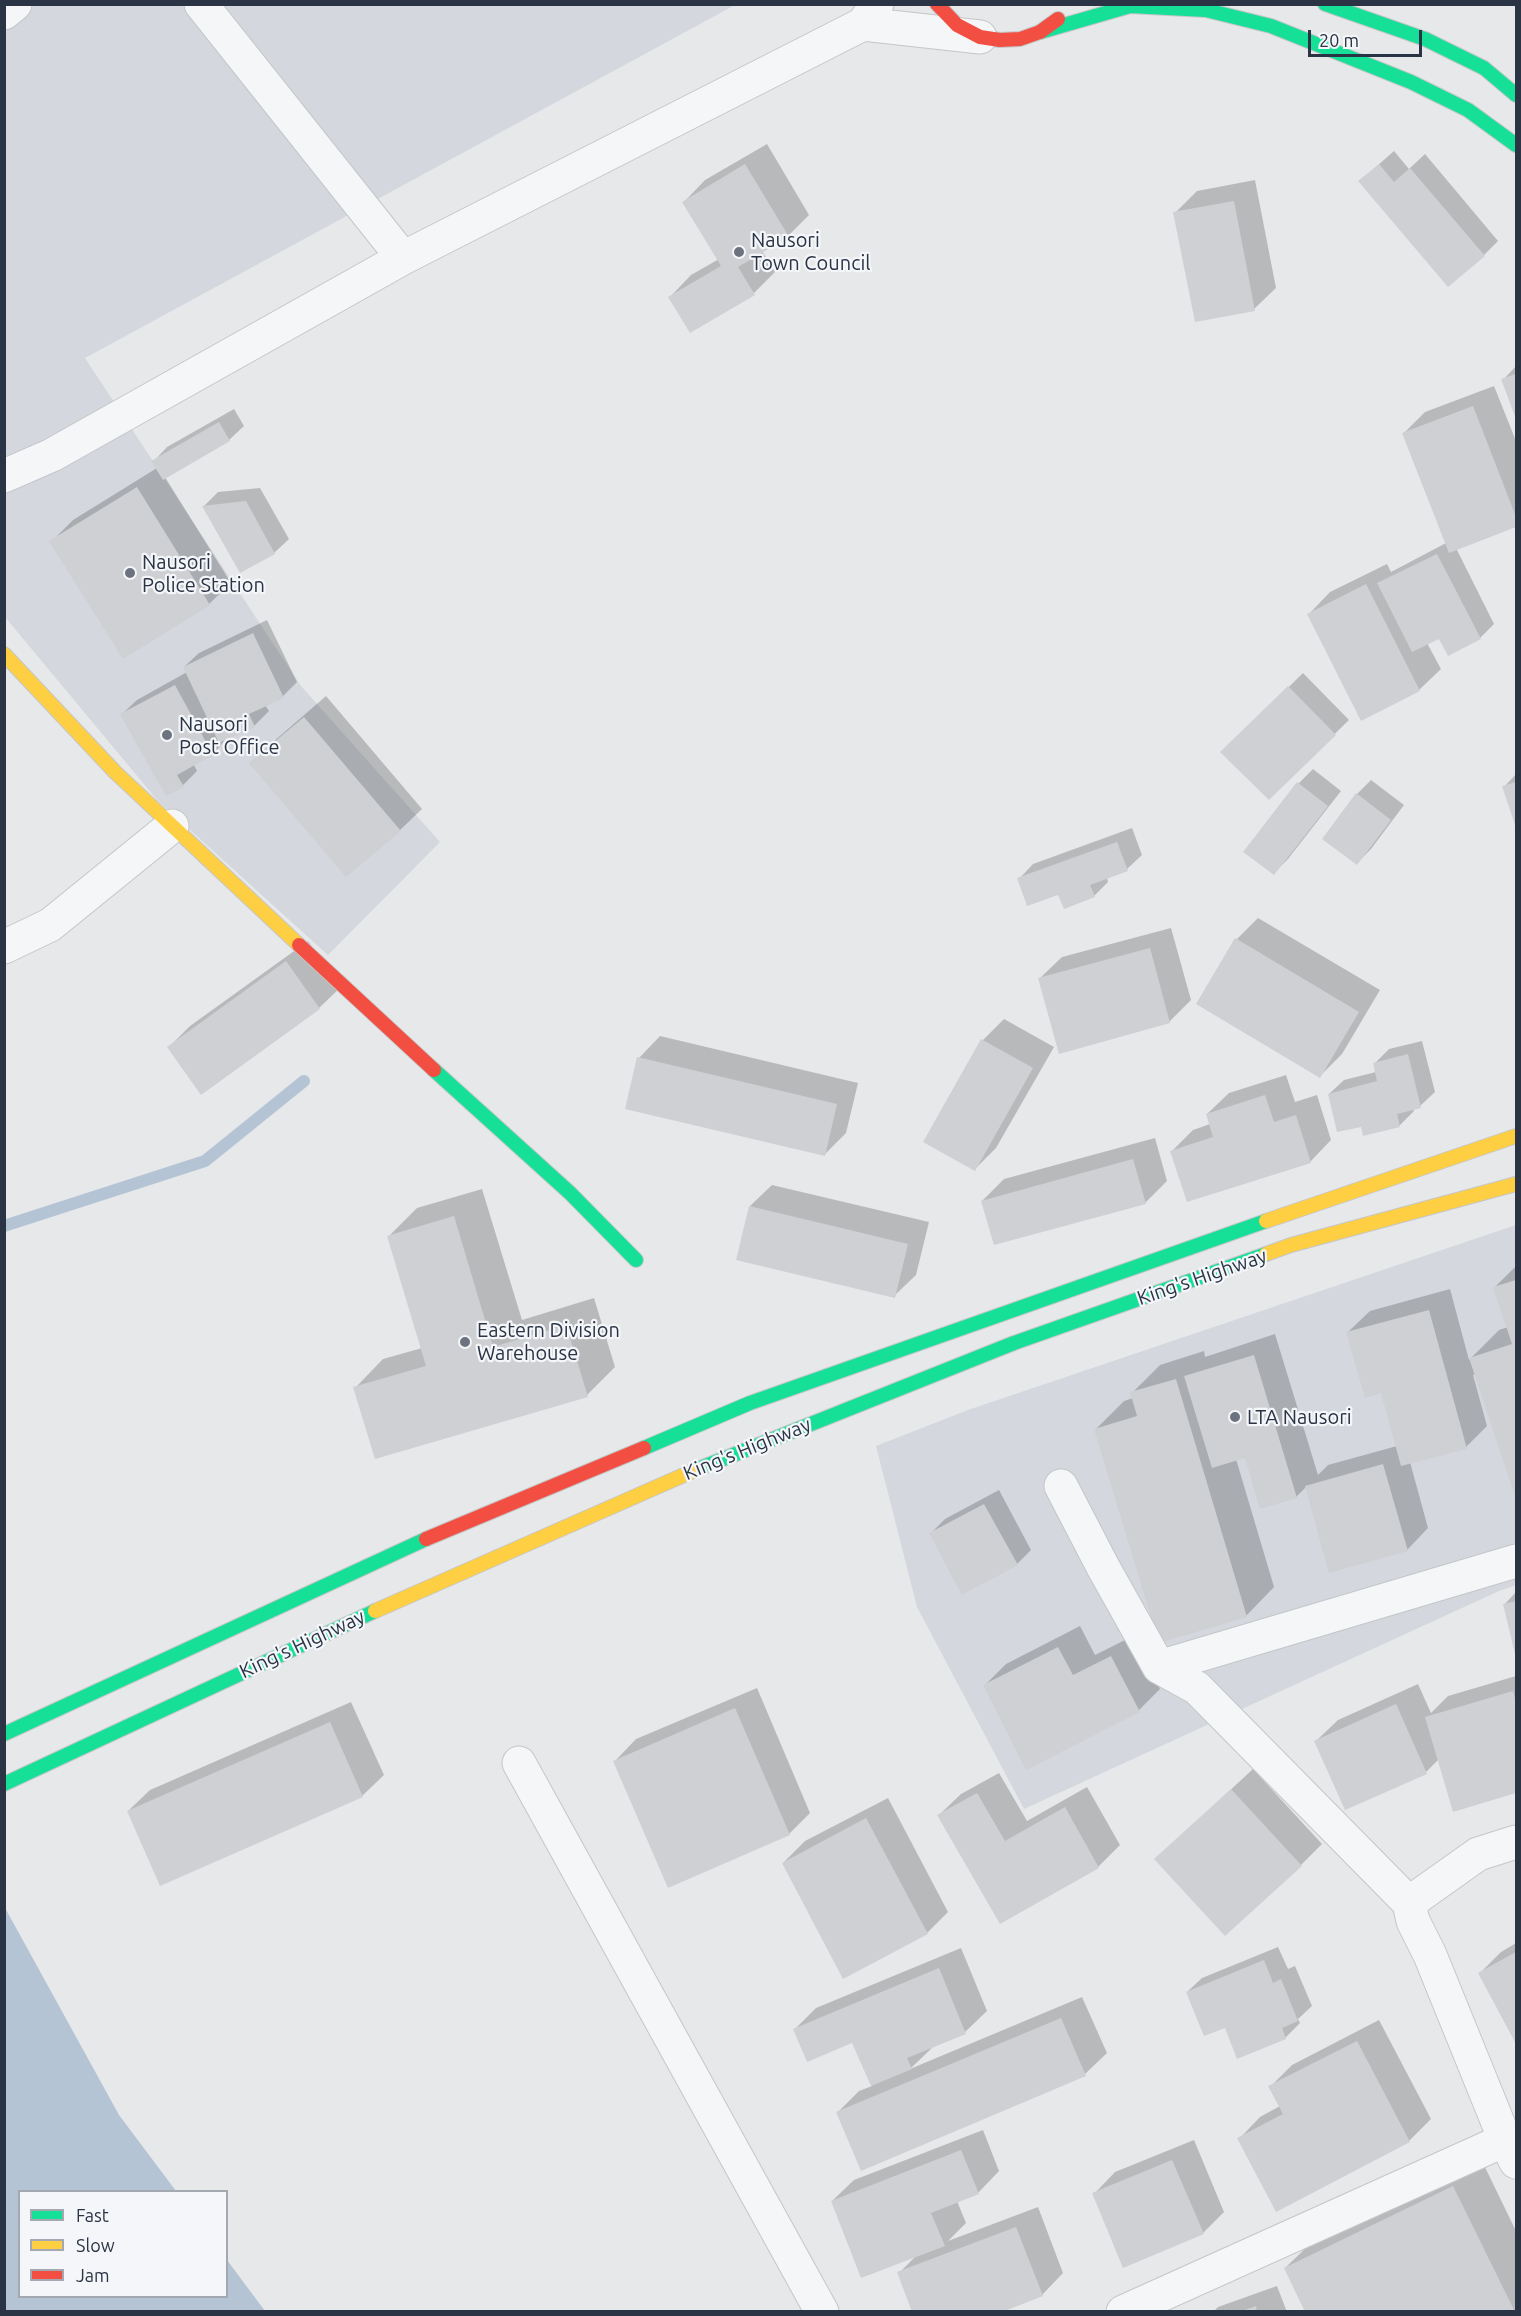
<!DOCTYPE html>
<html>
<head>
<meta charset="utf-8">
<style>
	body { margin:0 }
	#map { position:relative; width:1521px; height:2316px; overflow:hidden; background:#e6e8ea; font-family:Ubuntu,sans-serif }
	canvas { display:block }
	.frame { position:absolute; inset:0; border:6px solid #2b3445; pointer-events:none }
	.legend { position:absolute; left:18px; top:2190px; width:210px; height:108px; box-sizing:border-box; background:#f4f6f9; border:2px solid #a4a8b1; margin:0; padding:8px 10px; list-style:none; font-size:18px; color:#2b3445 }
	.legend li { display:flex; align-items:center; gap:12px; height:30px }
	.legend b { width:30px; border:2px solid #a4a8b1 }
	.scale { position:absolute; left:1308px; top:30px; width:114px; height:27px; box-sizing:border-box; border:3px solid #2b3445; border-top:0; padding-left:8px; font-size:18px; line-height:21px; white-space:nowrap; color:#2b3445; -webkit-text-stroke:4px #f4f6f9; paint-order:stroke }
</style>
</head>
<body>
<div id="map">
<canvas width="1521" height="2316"></canvas>
<div class="frame"></div>
<ul class="legend">
<li><b style="height:8px;background:#16e098"></b>Fast</li>
<li><b style="height:8px;background:#ffcf43"></b>Slow</li>
<li><b style="height:8px;background:#f24e42"></b>Jam</li>
</ul>
<div class="scale">20 m</div>
</div>
<script>
const g = document.querySelector('canvas').getContext('2d');
g.lineJoin = 'round';
function fillPath(path, color) { g.fillStyle = color; g.fill(path, 'evenodd'); }
const shape = rows => new Path2D(rows.map(r => 'M' + r).join(''));
function trace(path, color, width, dash) { g.strokeStyle = color; g.lineWidth = width; g.lineCap = dash ? 'butt' : 'round'; g.setLineDash(dash || []); g.stroke(path); }
function drawText(font, color, halo, rows, align = 'center') {
  g.font = font + ' Ubuntu,sans-serif'; g.lineWidth = 4.5; g.setLineDash([]); g.textBaseline = 'middle'; g.strokeStyle = halo; g.fillStyle = color; for (const [text, x, y, turn = 0] of rows) {
    g.save(); g.translate(x, y); g.rotate((+turn || 0) * Math.PI / 180); g.textAlign = isNaN(turn) ? turn : align; if (halo) g.strokeText(text, 0, 0); g.fillText(text, 0, 0); g.restore();
  }
}
fillPath(shape([
	[4,5,735,5,85,358,301,686,440,842,328,955,158,801,5,617],
	[1516,1225,1516,1585,1499,1591,1024,1809,917,1607,876,1446,968,1410]
]), '#d4d7dd');
fillPath(shape([
	[4,1906,119,2115,176,2191,20,2192,20,2296,226,2296,227,2260,265,2311,5,2311]
]), '#b4c4d5');
fillPath(shape([
	[767,144,809,215,788,236,762,251,775,272,754,293,670,297,691,275,719,259,684,202,705,180],
	[1394,151,1409,169,1425,154,1498,241,1484,255,1360,181],
	[1255,180,1276,288,1254,309,1175,213,1197,191],
	[1516,366,1516,415,1503,380],
	[1494,386,1516,441,1516,525,1456,548,1494,624,1480,638,1439,637,1427,643,1441,669,1419,690,1309,614,1330,592,1387,564,1391,572,1446,543,1403,434,1425,412],
	[234,409,244,426,229,440,165,477,231,583,209,604,51,542,73,520,157,468,153,462,167,447],
	[260,488,289,539,274,553,204,506,218,492],
	[267,620,297,682,283,696,265,705,269,711,254,726,226,739,213,754,194,765,197,771,183,785,122,714,137,700,187,672,184,667,199,653],
	[1303,673,1349,720,1269,798,1223,752],
	[326,696,422,809,400,830,251,763,273,742],
	[1313,769,1341,791,1288,859,1274,873,1246,851,1299,783],
	[1516,774,1516,824,1504,787],
	[1371,780,1404,805,1371,849,1357,863,1357,794],
	[1132,828,1142,855,1127,869,1107,877,1108,882,1094,896,1059,893,1019,879,1033,864],
	[1258,918,1380,990,1342,1054,1320,1076,1237,939],
	[1171,928,1191,1000,1169,1022,1040,978,1062,957],
	[308,941,341,987,319,1008,169,1047,190,1026],
	[1004,1019,1054,1047,996,1148,975,1169,983,1040],
	[660,1036,858,1083,846,1133,824,1155,639,1058],
	[1422,1041,1435,1092,1420,1106,1413,1108,1414,1111,1400,1125,1365,1134,1362,1125,1329,1094,1344,1080,1376,1072,1374,1064,1389,1049],
	[1286,1075,1295,1102,1317,1095,1331,1140,1310,1162,1172,1151,1193,1130,1210,1124,1207,1114,1229,1093],
	[1155,1138,1167,1181,1145,1203,982,1201,1004,1179],
	[772,1185,929,1222,916,1275,894,1296,750,1206],
	[482,1189,522,1320,594,1298,615,1367,587,1395,355,1388,383,1359,422,1348,389,1236,417,1208],
	[1516,1266,1516,1496,1476,1374,1473,1375,1487,1426,1466,1447,1410,1462,1428,1528,1407,1550,1307,1486,1296,1497,1246,1457,1236,1459,1274,1587,1246,1616,1096,1429,1124,1401,1133,1398,1132,1393,1160,1365,1204,1351,1205,1357,1275,1334,1318,1475,1328,1465,1397,1446,1382,1391,1348,1332,1370,1311,1450,1289,1469,1360,1499,1330,1508,1327,1494,1288],
	[999,1490,1031,1550,1017,1564,931,1533,945,1519],
	[1516,1592,1516,1655,1504,1605],
	[1080,1626,1095,1655,1133,1636,1160,1689,1139,1710,984,1686,1006,1664],
	[1516,1676,1516,1791,1455,1810,1439,1759,1426,1772,1316,1741,1338,1720,1418,1684,1431,1713,1448,1696],
	[757,1688,810,1813,789,1834,615,1761,636,1739],
	[351,1702,384,1775,362,1796,128,1811,150,1790],
	[1253,1769,1322,1844,1301,1865,1156,1859],
	[999,1773,1027,1821,1087,1787,1120,1845,1098,1867,1001,1922,939,1815,961,1794],
	[888,1798,948,1912,927,1933,783,1863,805,1841],
	[1516,1943,1516,2041,1480,1973,1501,1952],
	[1278,1947,1288,1969,1295,1966,1312,2006,1298,2019,1300,2023,1285,2038,1226,2026,1187,1992,1202,1978],
	[961,1948,987,2011,965,2032,933,2047,910,2069,1082,1997,1107,2053,1085,2074,837,2113,859,2091,872,2086,853,2041,795,2029,816,2008],
	[1379,2020,1431,2119,1409,2141,1239,2139,1260,2117,1280,2106,1270,2087,1292,2065],
	[983,2130,999,2171,978,2193,957,2201,966,2223,948,2241,1038,2207,1063,2273,1042,2295,899,2273,916,2256,832,2201,854,2180],
	[1194,2140,1224,2212,1203,2233,1094,2194,1115,2172],
	[1481,2159,1516,2231,1516,2312,1300,2312,1306,2309,1285,2268,1314,2240],
	[1277,2286,1287,2312,1213,2312,1218,2307]
]), '#0003');
trace(shape([
	[4,1226,205,1161,304,1081]
]), '#b4c4d5', 12);
fillPath(shape([
	[745,164,789,237,738,267,755,295,690,333,668,297,721,266,682,202],
	[1379,164,1394,182,1410,168,1485,256,1448,287,1358,181],
	[1234,201,1255,311,1195,322,1173,212],
	[1516,374,1516,419,1501,379],
	[1473,406,1516,517,1516,527,1449,553,1402,433],
	[219,422,230,441,163,480,151,461],
	[137,487,210,605,123,659,49,541],
	[246,501,275,554,240,573,202,506],
	[1437,554,1481,639,1448,656,1439,639,1412,652,1377,583],
	[1366,584,1420,691,1361,721,1307,614],
	[253,633,284,698,249,714,255,727,219,743,183,667],
	[175,685,213,755,177,775,184,787,166,796,120,714],
	[1288,686,1336,735,1269,800,1220,752],
	[304,717,401,831,346,877,249,763],
	[1297,782,1328,806,1274,875,1243,852],
	[1516,782,1516,828,1502,786],
	[1356,793,1391,820,1357,865,1322,839],
	[1117,842,1128,871,1090,885,1095,897,1064,909,1058,895,1027,906,1017,878],
	[1235,938,1359,1012,1320,1078,1196,1004],
	[1150,948,1170,1023,1059,1054,1038,978],
	[286,961,320,1009,201,1095,167,1047],
	[981,1039,1033,1068,975,1171,923,1142],
	[1408,1054,1421,1108,1397,1114,1400,1127,1363,1136,1361,1127,1337,1132,1328,1094,1377,1081,1373,1063],
	[637,1057,837,1104,825,1156,625,1109],
	[1265,1095,1274,1122,1296,1115,1311,1163,1187,1202,1170,1151,1213,1137,1206,1114],
	[1133,1159,1146,1204,994,1245,981,1201],
	[749,1206,908,1244,895,1298,736,1260],
	[454,1216,493,1347,566,1325,588,1397,375,1459,353,1387,426,1366,387,1236],
	[1516,1280,1516,1499,1469,1358,1512,1344,1493,1287],
	[1429,1310,1467,1449,1401,1466,1381,1393,1365,1398,1346,1332],
	[1254,1355,1297,1498,1260,1509,1245,1458,1212,1468,1184,1376],
	[1176,1379,1247,1617,1159,1643,1094,1429,1137,1416,1130,1392],
	[1383,1464,1408,1551,1329,1573,1305,1486],
	[984,1504,1018,1565,962,1595,929,1533],
	[1516,1601,1516,1658,1503,1604],
	[1058,1647,1073,1675,1111,1656,1140,1712,1026,1770,983,1685],
	[1513,1691,1516,1703,1516,1793,1453,1812,1425,1717],
	[1396,1704,1427,1774,1345,1810,1314,1741],
	[735,1708,790,1835,668,1888,613,1761],
	[330,1722,363,1797,160,1886,127,1811],
	[1231,1789,1302,1866,1225,1936,1154,1859],
	[977,1793,1005,1841,1065,1807,1099,1868,1000,1924,937,1815],
	[866,1818,928,1934,843,1979,782,1863],
	[1516,1952,1516,2044,1478,1973],
	[1264,1960,1273,1983,1281,1979,1298,2021,1282,2028,1286,2039,1237,2059,1225,2028,1204,2036,1186,1992],
	[939,1968,966,2034,907,2058,912,2069,871,2086,852,2043,807,2062,793,2029],
	[1061,2018,1086,2076,861,2171,836,2112],
	[1357,2041,1410,2142,1276,2212,1237,2138,1283,2114,1268,2086],
	[961,2150,979,2194,931,2213,945,2246,861,2278,831,2201],
	[1172,2160,1204,2234,1123,2268,1092,2193],
	[1453,2186,1515,2312,1305,2312,1284,2268],
	[1016,2227,1043,2296,1002,2312,912,2312,897,2272],
	[1256,2306,1257,2312,1242,2312,1242,2311]
]), '#ced0d3');
const street = shape([
	[201,4,403,258],
	[4,13,15,4],
	[863,24,980,37],
	[4,476,52,455,403,258,863,24,877,4],
	[4,947,50,925,172,826],
	[1061,1486,1103,1567,1159,1667,1197,1688,1409,1903,1413,1921,1430,1955,1505,2140,1516,2162],
	[1159,1667,1516,1561],
	[519,1763,822,2312],
	[1409,1903,1478,1854,1516,1842],
	[1123,2312,1505,2140]
]);
const fast = shape([
	[1325,4,1425,39,1484,68,1516,95],
	[1040,32,1130,6,1206,10,1271,26,1411,82,1468,110,1516,145],
	[434,1070,570,1193,636,1260],
	[644,1448,750,1403,1266,1221],
	[693,1471,1014,1343,1266,1254],
	[4,1734,426,1539],
	[4,1784,375,1611]
]);
const slow = shape([
	[4,654,115,772,299,945],
	[1266,1221,1516,1136],
	[1266,1254,1291,1245,1516,1184],
	[375,1611,693,1471]
]);
const jam = shape([
	[937,4,957,25,980,37,1000,40,1020,39,1040,32,1058,19],
	[299,945,434,1070],
	[426,1539,644,1448]
]);
trace(street, '#c4c6c8', 35);
trace(fast, '#c4c6c8', 16);
trace(slow, '#c4c6c8', 16);
trace(jam, '#c4c6c8', 16);
trace(street, '#f5f6f7', 33);
trace(fast, '#16e098', 14);
trace(slow, '#ffcf43', 14);
trace(jam, '#f24e42', 14);
for (const [x, y, r, color] of [
	[739,252,6,"#6c737f"],
	[130,573,6,"#6c737f"],
	[167,735,6,"#6c737f"],
	[465,1342,6,"#6c737f"],
	[1235,1417,6,"#6c737f"]
]) { const dot = new Path2D(); dot.arc(x, y, r, 0, 2 * Math.PI); g.fillStyle = color; g.fill(dot); trace(dot, '#f4f6f9', 2); }
drawText('20px', '#2b3445', '#f4f6f9', [
	["Nausori",751,240],
	["Town Council",751,263],
	["Nausori",142,562],
	["Police Station",142,585],
	["Nausori",179,724],
	["Post Office",179,747],
	["Eastern Division",477,1330],
	["Warehouse",477,1353],
	["LTA Nausori",1247,1417]
], 'left');
drawText('20px', '#2b3445', '#f4f6f9', [
	["King's Highway",1202,1277,-19],
	["King's Highway",747,1449,-22],
	["King's Highway",302,1644,-25]
]);
</script>
</body>
</html>
